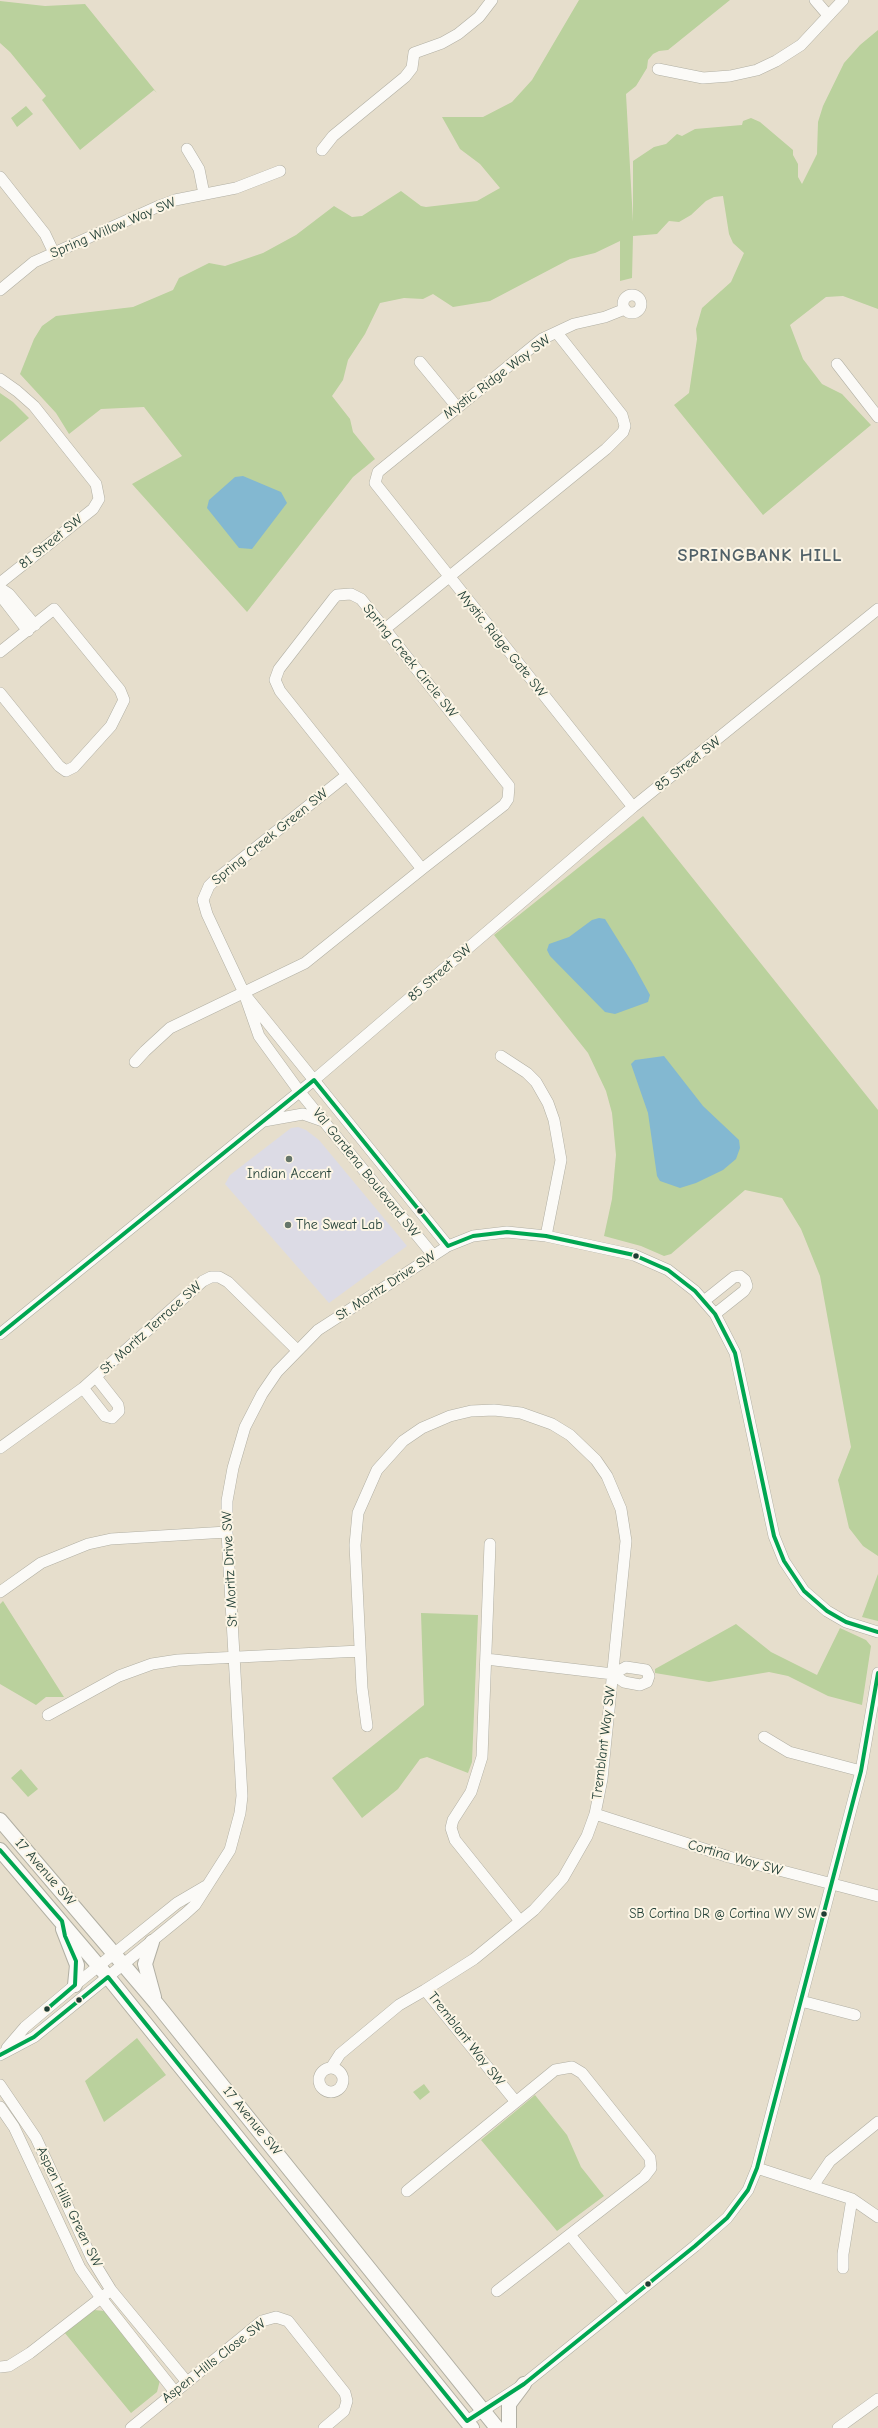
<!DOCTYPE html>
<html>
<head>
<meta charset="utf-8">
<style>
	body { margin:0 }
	canvas { display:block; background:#e6decc }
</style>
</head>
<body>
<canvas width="878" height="2428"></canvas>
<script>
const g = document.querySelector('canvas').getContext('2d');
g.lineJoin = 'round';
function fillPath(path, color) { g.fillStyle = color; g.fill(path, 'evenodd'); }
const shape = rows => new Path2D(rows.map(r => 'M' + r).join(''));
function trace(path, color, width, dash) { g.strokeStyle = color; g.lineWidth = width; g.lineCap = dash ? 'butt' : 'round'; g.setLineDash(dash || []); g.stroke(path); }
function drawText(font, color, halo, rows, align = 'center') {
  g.font = font + ' "Comic Neue",sans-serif'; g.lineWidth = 4; g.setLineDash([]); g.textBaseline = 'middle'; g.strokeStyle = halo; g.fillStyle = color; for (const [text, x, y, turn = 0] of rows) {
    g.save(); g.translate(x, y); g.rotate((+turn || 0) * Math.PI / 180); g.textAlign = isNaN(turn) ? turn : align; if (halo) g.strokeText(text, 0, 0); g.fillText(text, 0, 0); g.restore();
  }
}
fillPath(shape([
	[298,1127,306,1130,319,1140,407,1246,329,1303,225,1184,230,1175,291,1128]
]), '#dcdbe5');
fillPath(shape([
	[579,0,730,0,668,50,659,51,653,54,648,60,647,68,636,86,626,94,633,222,633,161,654,147,666,144,677,134,682,136,695,129,742,125,743,121,751,118,760,122,793,150,793,155,798,164,798,177,802,184,817,154,818,122,823,106,844,63,860,45,878,30,878,309,843,296,826,297,790,325,803,359,822,384,842,394,871,425,763,515,674,405,689,393,697,339,696,329,702,308,731,282,744,253,733,243,729,234,723,196,714,197,706,201,691,215,679,222,669,221,657,234,633,236,632,278,620,281,620,241,595,253,570,259,490,301,453,307,433,294,423,299,404,298,380,303,365,334,348,360,343,380,332,396,350,419,353,432,375,459,353,477,247,612,132,484,182,456,144,407,101,409,69,434,56,413,20,374,34,339,42,326,56,316,133,307,173,290,179,278,209,263,225,266,263,253,296,235,334,206,352,217,362,216,401,191,421,206,426,207,477,201,500,188,480,164,460,149,442,117,483,117,512,102,532,80],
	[0,1,45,6,85,4,157,93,154,90,80,150,42,100,46,96,10,52,0,43],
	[26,106,33,114,17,127,11,118],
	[0,393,13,402,29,418,0,442],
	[643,816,878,1110,878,1556,863,1546,849,1528,838,1480,851,1447,820,1276,801,1229,782,1198,745,1190,671,1254,664,1256,641,1246,604,1236,612,1199,616,1155,612,1113,606,1091,588,1053,494,935],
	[878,1574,878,1621,862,1617],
	[3,1601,64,1697,46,1697,36,1705,0,1684,0,1604],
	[421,1613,478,1615,472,1762,468,1773,427,1757,420,1759,398,1789,362,1818,332,1778,424,1705],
	[736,1624,771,1652,817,1675,840,1628,866,1640,871,1646,862,1705,828,1696,788,1676,769,1672,709,1682,655,1673,655,1669],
	[21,1769,38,1789,28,1797,11,1778],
	[137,2038,166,2075,104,2122,85,2081],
	[424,2084,430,2092,420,2100,413,2092],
	[535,2095,567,2135,581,2167,604,2196,557,2231,481,2140],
	[94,2310,105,2311,160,2380,157,2392,131,2413,64,2332]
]), '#bad19d');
fillPath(shape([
	[243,476,281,492,287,503,252,549,239,548,207,508,209,500,235,477],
	[599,918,605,919,633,964,650,995,648,1002,615,1014,605,1012,550,956,547,950,549,944,569,937,592,920],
	[664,1056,703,1106,739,1140,740,1148,736,1159,723,1170,696,1183,680,1188,660,1181,657,1176,648,1113,631,1064,635,1060]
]), '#83b8d1');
const minor = shape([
	[815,0,827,14],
	[658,69,703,78,730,76,757,70,776,61,801,45,843,0],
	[187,149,199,169,204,194],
	[322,150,333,136,405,77,412,68,414,53,442,43,458,34,479,17,492,0],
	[0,177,45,234,54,253],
	[0,290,34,262,159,206,175,200,236,188,280,171],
	'623 304a9 9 0 1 1 18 0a9 9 0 1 1-18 0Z',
	[625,309,605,317,574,324,542,339,378,472,375,483,633,807],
	[420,362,457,407],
	[837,364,878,417],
	[0,379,17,391,34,406,96,484,99,499,93,509,0,583],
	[0,588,9,594,35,625],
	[351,594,361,599,509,786,508,799,504,805,422,869,280,691,275,680,279,669,334,598,337,595,351,594],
	[0,595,28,631],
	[385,629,606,449,623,432,625,426,622,415,557,333],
	[0,652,54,609,120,690,124,700,111,726,74,767,66,771,59,766,0,693],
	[347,775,214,881,209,886,203,900,207,914,244,993,259,1036,299,1091,433,1255],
	[246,996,448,1246],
	[501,1056,527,1073,536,1082,548,1103,554,1120,561,1160,546,1236],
	[135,1062,145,1051,170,1028,305,963,422,869],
	[264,1121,303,1114,323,1121],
	[704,1301,734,1277,740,1276,745,1280,747,1286,744,1291,715,1314],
	[0,1334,314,1080,633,807,878,609],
	[83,1388,105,1416,112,1418,119,1411,118,1405,96,1377],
	[0,1448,83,1388,203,1281,211,1277,219,1277,228,1282,297,1350],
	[490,1544,482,1757,471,1792,453,1820,451,1828,455,1840,520,1921],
	[0,1592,41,1563,88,1544,111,1539,227,1532],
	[486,1659,613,1674],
	[626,1667,646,1670,649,1676,647,1682,640,1685,624,1682,613,1674,626,1667],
	[48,1715,119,1676,152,1664,178,1660,360,1651],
	[367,1726,362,1688,355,1545,358,1513,377,1470,403,1441,422,1428,450,1416,471,1411,494,1410,521,1413,552,1424,570,1435,596,1460,607,1476,621,1509,626,1541,602,1779,595,1814,587,1836,563,1878,534,1910,474,1959,425,1990,516,2102],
	[764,1737,789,1752,861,1771],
	[595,1814,729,1857,878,1896],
	[801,2001,855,2015],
	[7,2048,25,2027,75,1985,177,1903,206,1886],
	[0,2055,34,2037,185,1914,195,1905,230,1850,240,1813,242,1796,227,1532,227,1501,233,1468,245,1427,262,1394,277,1372,318,1330,448,1246,473,1236,507,1232,546,1236,634,1255,668,1270,695,1291,715,1314,735,1353,774,1536,784,1561,804,1591,827,1611,846,1622,878,1632],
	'319 2080a12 12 0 1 1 24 0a12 12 0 1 1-24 0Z',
	[331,2068,340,2054,399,2005,425,1990],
	[0,2085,36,2138,92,2259,111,2290,187,2382],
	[0,2107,14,2127,80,2268,101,2298,175,2392],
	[757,2168,852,2199,878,2217],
	[813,2186,830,2161,878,2122],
	[407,2191,555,2070,572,2067,582,2073,650,2158,651,2168,644,2177,497,2291],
	[570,2235,625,2302],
	[843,2268,843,2254,852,2199],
	[0,2367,9,2366,30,2353,106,2294],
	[467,2421,524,2384,695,2246,727,2218,748,2190,757,2168,861,1771,878,1673],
	[131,2428,262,2321,276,2317,288,2321,345,2393,347,2401,344,2411,324,2428],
	[838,2428,878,2399]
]);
const major = shape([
	[0,1820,156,2003,497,2428],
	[0,1850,108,1977,472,2428],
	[63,1929,77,1965,75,1985],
	[152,1942,145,1964,154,1997],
	[509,2428,509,2404,524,2384]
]);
trace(minor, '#b1afa3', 12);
trace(major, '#b1afa3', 16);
trace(minor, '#fbfaf7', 11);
trace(major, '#fbfaf7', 14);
trace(shape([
	[0,1334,314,1080,448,1246,473,1236,507,1232,546,1236,634,1255,668,1270,695,1291,715,1314,735,1353,774,1536,784,1561,804,1591,827,1611,846,1622,878,1632],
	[0,1850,62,1921,65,1936,76,1961,75,1985,47,2009],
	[0,2055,34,2037,108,1977,467,2421,524,2384,695,2246,727,2218,748,2190,757,2168,861,1771,878,1673]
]), '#00a651', 4);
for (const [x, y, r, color] of [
	[289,1159,4,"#657569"],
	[420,1211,3.5,"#1f3d34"],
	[288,1225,4,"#657569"],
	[636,1256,3.5,"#1f3d34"],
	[824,1914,3.5,"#1f3d34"],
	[79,2000,3.5,"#1f3d34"],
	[47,2009,3.5,"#1f3d34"],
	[648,2284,3.5,"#1f3d34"]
]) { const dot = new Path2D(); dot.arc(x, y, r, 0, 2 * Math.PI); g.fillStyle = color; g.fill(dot); trace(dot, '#fcf5e5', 1.5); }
drawText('13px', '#1f3d34', '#fcf5e5', [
	["SB Cortina DR @ Cortina WY SW",816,1914]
], 'right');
drawText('14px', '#1f3d34', '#fcf5e5', [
	["Spring Willow Way SW",113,228,-23],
	["Mystic Ridge Way SW",497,377,-37],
	["81 Street SW",51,542,-39],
	["Mystic Ridge Gate SW",502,644,51],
	["Spring Creek Circle SW",410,661,51],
	["85 Street SW",688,764,-38],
	["Spring Creek Green SW",270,837,-39],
	["85 Street SW",440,973,-41],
	["Val Gardena Boulevard SW",366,1173,51],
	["St. Moritz Drive SW",386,1286,-33],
	["St. Moritz Terrace SW",151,1328,-42],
	["St. Moritz Drive SW",230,1569,-93],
	["Tremblant Way SW",604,1743,-83],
	["Cortina Way SW",735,1858,16],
	["17 Avenue SW",45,1872,49],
	["Tremblant Way SW",466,2039,52],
	["17 Avenue SW",252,2121,51],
	["Aspen Hills Green SW",69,2207,64],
	["Aspen Hills Close SW",214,2361,-38]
]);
drawText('14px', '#1f3d34', '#fcf5e5', [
	["Indian Accent",289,1174],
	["The Sweat Lab",296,1225,"left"]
]);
g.letterSpacing = '1px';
drawText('bold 18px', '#506068', '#fcf5e5', [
	["SPRINGBANK HILL",760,556]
]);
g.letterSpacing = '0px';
</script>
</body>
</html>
